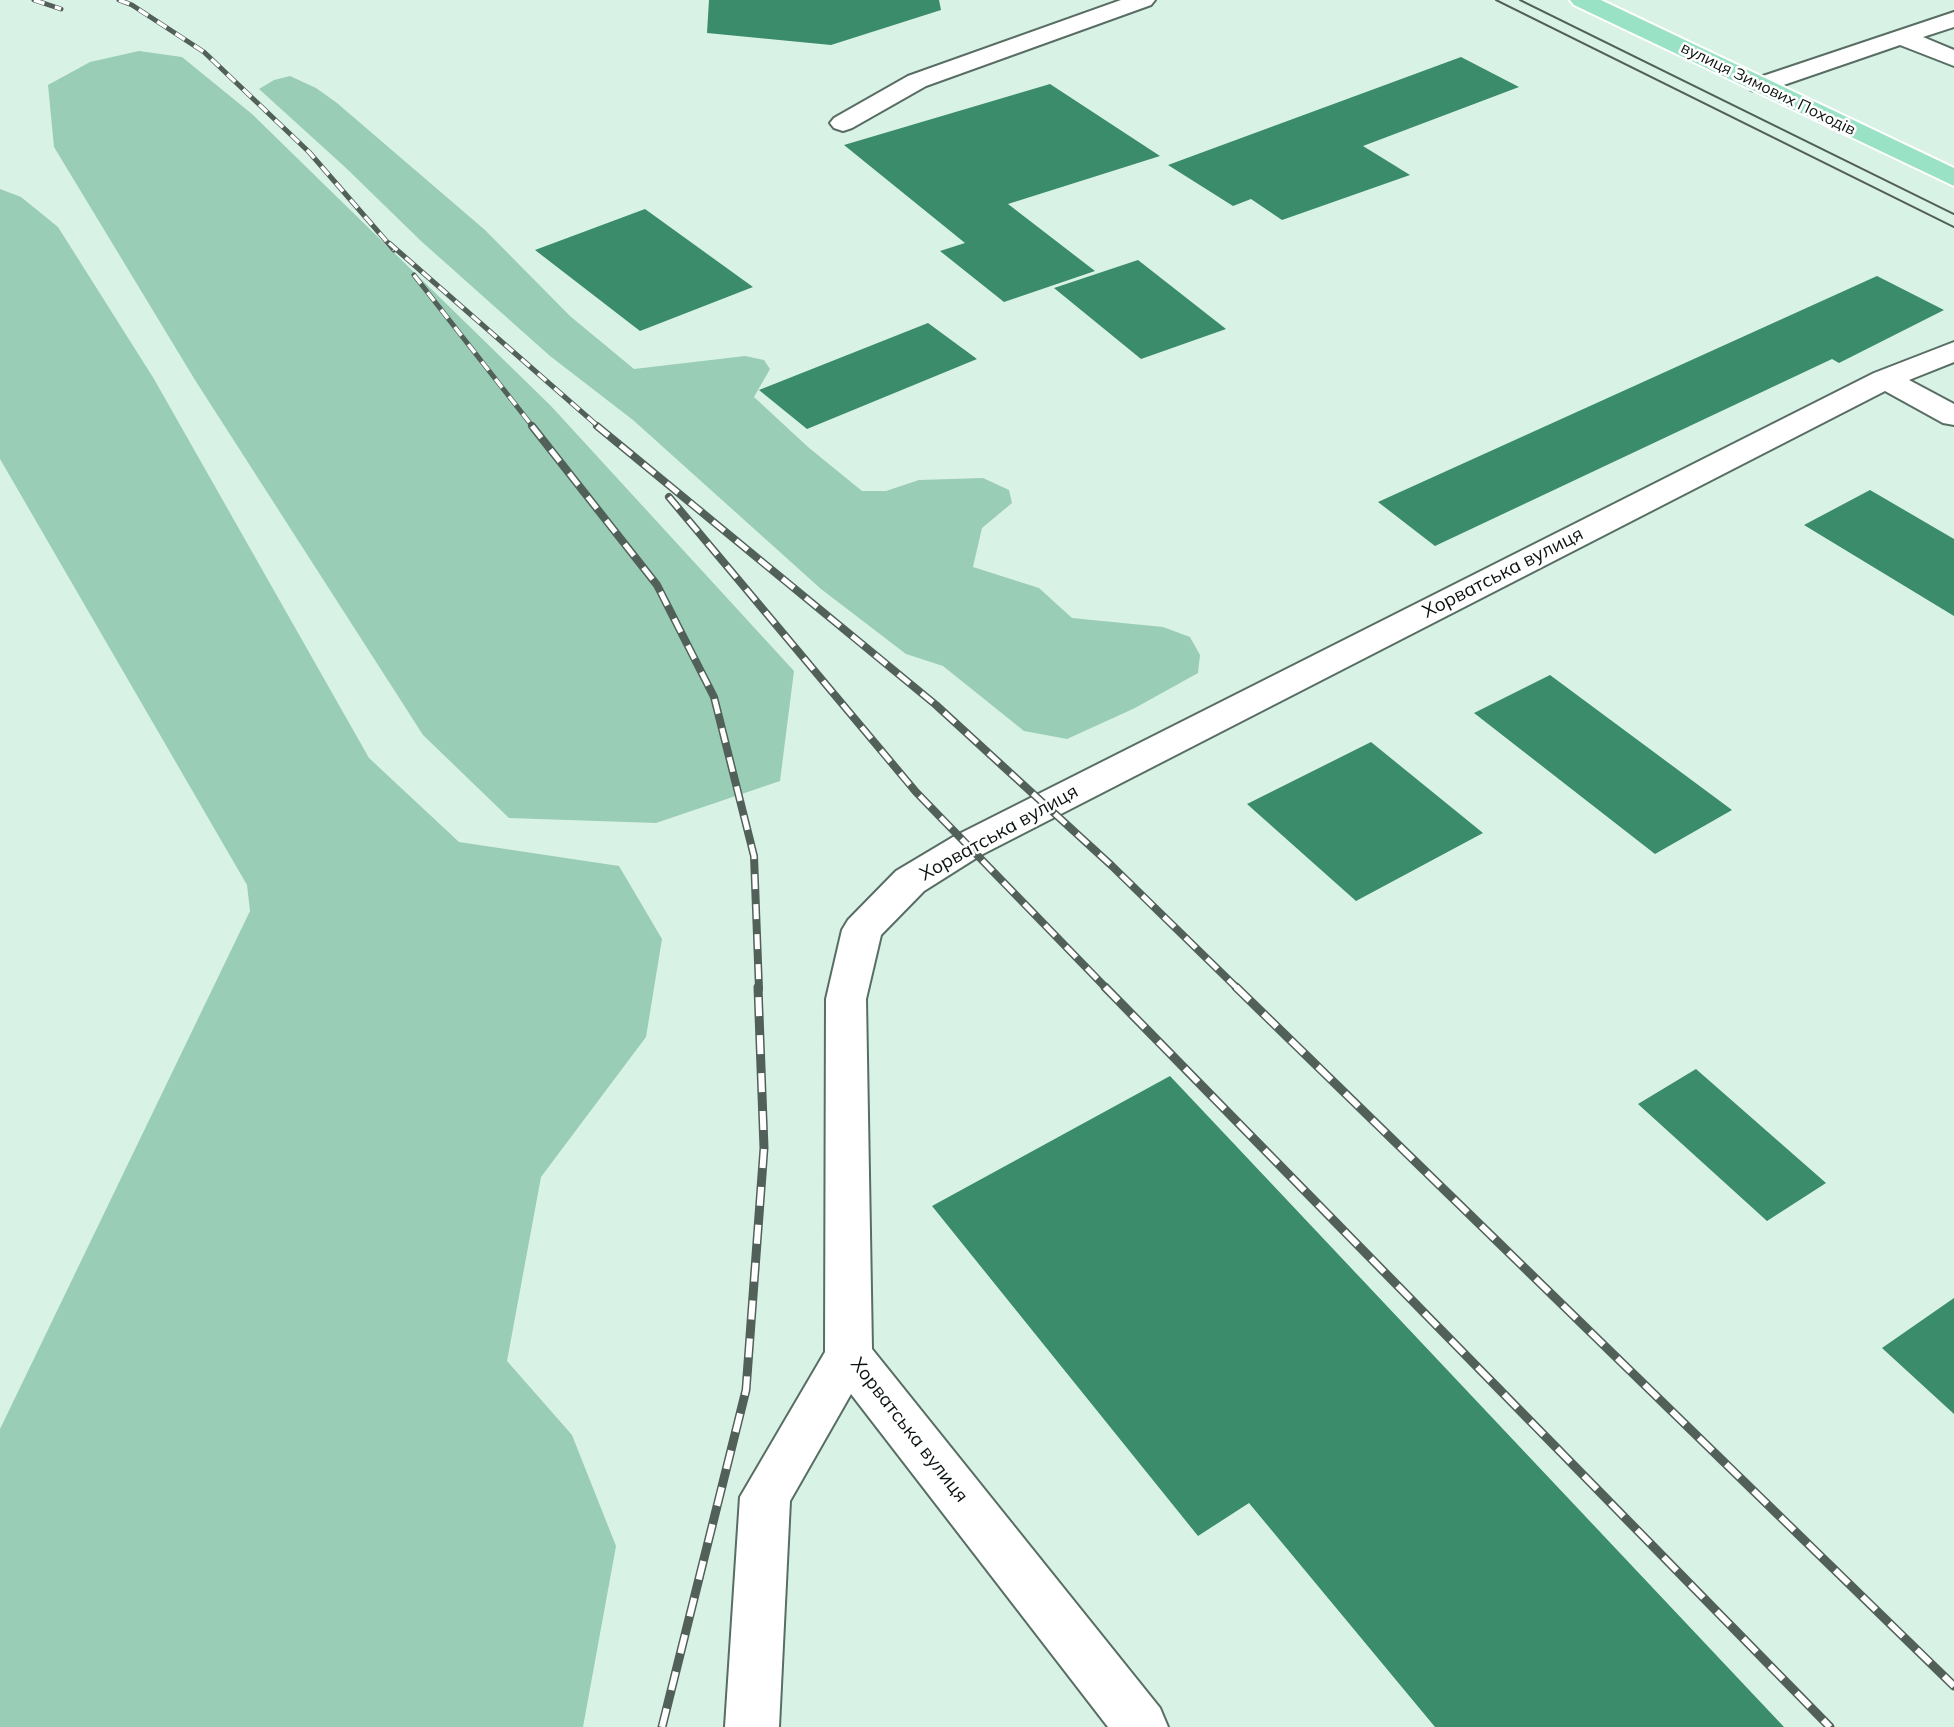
<!DOCTYPE html>
<html>
<head>
<meta charset="utf-8">
<style>
	body { margin:0 }
	canvas { display:block; background:#d9f2e6 }
</style>
</head>
<body>
<canvas width="1954" height="1727"></canvas>
<script>
const g = document.querySelector('canvas').getContext('2d');
g.lineJoin = 'round';
function fillPath(path, color) { g.fillStyle = color; g.fill(path, 'evenodd'); }
const shape = rows => new Path2D(rows.map(r => 'M' + r).join(''));
function trace(path, color, width, dash) { g.strokeStyle = color; g.lineWidth = width; g.lineCap = dash ? 'butt' : 'round'; g.setLineDash(dash || []); g.stroke(path); }
function drawText(font, color, halo, rows, align = 'center') {
  g.font = font + ' Mulish,sans-serif'; g.lineWidth = 5; g.setLineDash([]); g.textBaseline = 'middle'; g.strokeStyle = halo; g.fillStyle = color; for (const [text, x, y, turn = 0] of rows) {
    g.save(); g.translate(x, y); g.rotate((+turn || 0) * Math.PI / 180); g.textAlign = isNaN(turn) ? turn : align; if (halo) g.strokeText(text, 0, 0); g.fillText(text, 0, 0); g.restore();
  }
}
fillPath(shape([
	[139,51,182,57,252,114,551,406,794,671,780,781,656,823,509,818,423,735,195,380,54,147,48,85,90,62],
	[290,76,316,88,337,103,485,230,570,316,634,369,745,356,764,360,770,369,754,397,808,447,862,491,886,491,919,480,983,478,1009,490,1012,503,982,528,973,567,1039,588,1072,618,1163,627,1190,637,1200,655,1198,673,1135,708,1067,739,1024,731,943,666,906,654,821,589,633,420,550,356,421,241,346,168,259,89,274,80],
	[0,189,21,197,58,227,154,379,369,758,459,842,619,866,662,939,646,1037,541,1177,507,1361,572,1435,616,1546,583,1727,0,1727,0,1429,250,911,247,885,0,459]
]), '#9acdb5');
fillPath(shape([
	[709,0,939,0,941,10,831,45,707,33],
	[1461,57,1519,87,1363,146,1410,175,1282,220,1251,199,1233,206,1168,165],
	[1050,84,1160,156,1008,204,1095,271,1004,302,940,251,965,243,844,145],
	[645,209,753,287,640,331,535,250],
	[1138,260,1226,329,1141,359,1054,288],
	[1877,276,1944,310,1839,363,1832,359,1435,546,1378,502],
	[928,323,977,359,807,429,759,390],
	[1870,490,1954,539,1954,616,1804,525],
	[1550,675,1732,810,1655,854,1474,713],
	[1371,742,1483,833,1356,901,1247,804],
	[1696,1069,1826,1183,1767,1221,1638,1104],
	[1170,1076,1784,1727,1435,1727,1249,1503,1198,1536,932,1206],
	[1954,1298,1954,1414,1882,1348]
]), '#3a8c6b');
const minor = shape([
	[1121,0,1155,0,1151,5,926,86,852,128,843,131,834,128,830,123,834,118,908,76,1121,0],
	[1954,12,1954,27,1923,37,1954,50,1954,66,1900,45,1769,90,1760,92,1751,90,1748,85,1751,80,1954,12],
	[1954,342,1954,362,1909,380,1954,404,1954,425,1943,423,1885,391,981,855,924,891,881,935,866,999,872,1349,1160,1708,1168,1727,1108,1727,851,1394,790,1501,779,1727,725,1727,740,1497,825,1352,826,999,842,930,848,920,896,871,953,837,1874,373,1954,342]
]);
const major = shape([
	[1570,0,1601,0,1954,168,1954,186,1574,5,1570,0]
]);
trace(minor, '#586e64', 4);
trace(major, '#fff', 4);
fillPath(minor, '#fff');
fillPath(major, '#99e2c5');
trace(shape([
	[1496,0,1954,227],
	[1520,0,1954,214]
]), '#52605a', 2);
const railFar2 = shape([
	[34,0,61,9],
	[119,0,132,5,204,52,309,152,394,250],
	[389,243,599,427],
	[414,275,533,427]
]);
const railFar1 = shape([
	[532,426,657,585,714,697,754,856,759,989],
	[597,426,936,705,1112,866,1238,989],
	[669,497,916,792,1107,989]
]);
const rail = shape([
	[1105,987,1830,1727],
	[1236,987,1954,1686],
	[662,1727,746,1390,764,1148,758,987]
]);
trace(railFar2, '#52605a', 5);
trace(railFar1, '#52605a', 8);
trace(rail, '#52605a', 9);
trace(railFar2, '#fff', 3.5, [11]);
trace(railFar1, '#fff', 5, [15]);
trace(rail, '#fff', 6, [19]);
drawText('16px', '#0c1410', '#fff', [
	["вулиця Зимових Походів",1768,89,26]
]);
drawText('19px', '#0c1410', '#fff', [
	["Хорватська вулиця",1503,573,-27],
	["Хорватська вулиця",999,833,-29],
	["Хорватська вулиця",909,1430,52]
]);
</script>
</body>
</html>
